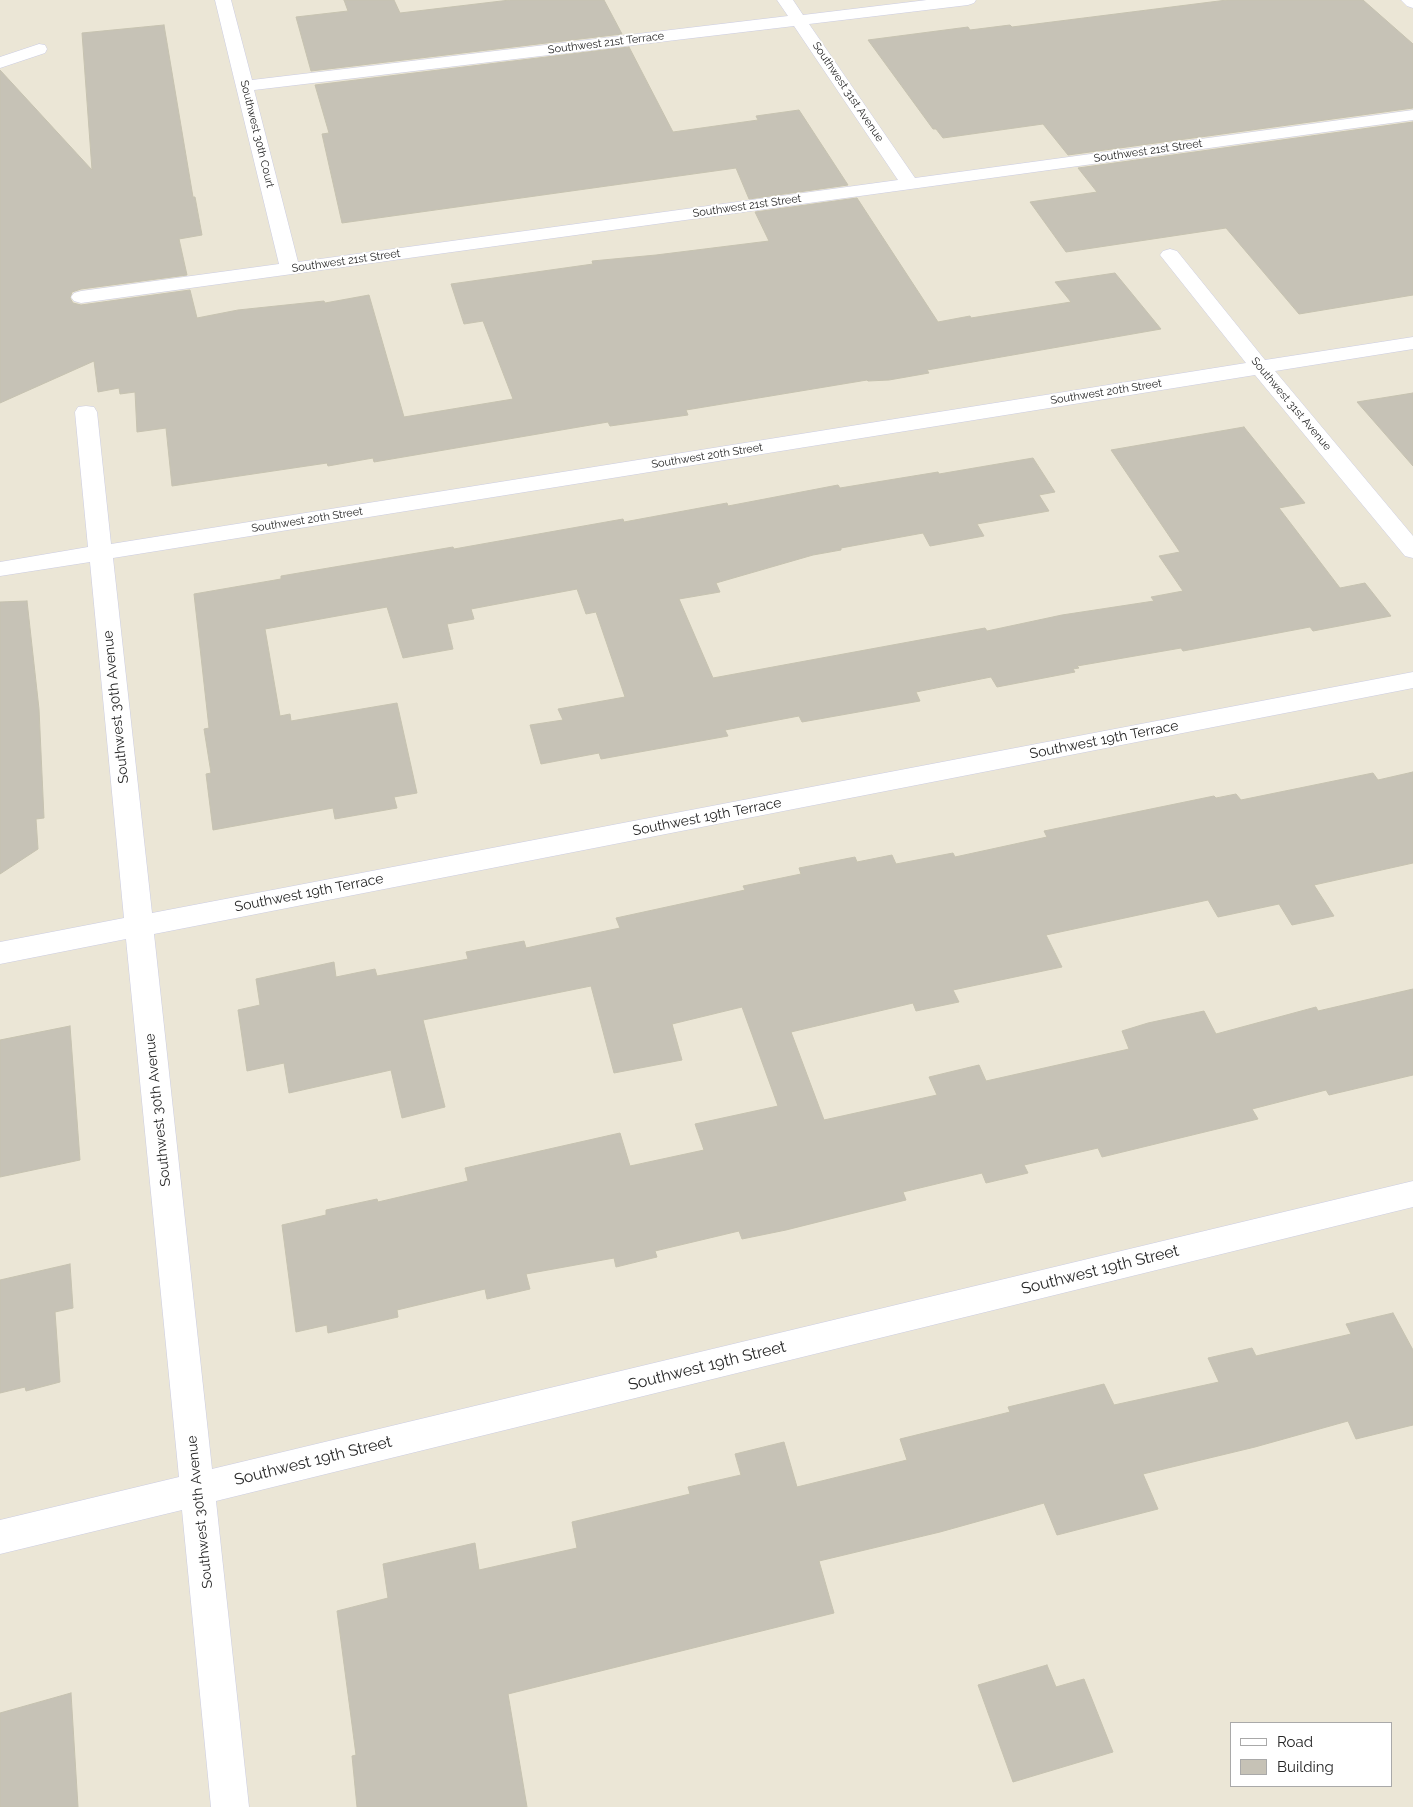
<!DOCTYPE html>
<html>
<head>
<meta charset="utf-8">
<style>
	body { margin:0 }
	#map { position:relative; width:1413px; height:1807px; overflow:hidden; background:#ebe6d6; font-family:Raleway,sans-serif }
	canvas { display:block }
	.legend { position:absolute; left:1230px; top:1722px; width:162px; height:65px; box-sizing:border-box; background:#fff; border:1px solid #a9a9a9; margin:0; padding:6px 9px; list-style:none; font-size:15px; color:#272727 }
	.legend li { display:flex; align-items:center; gap:10px; height:25px }
	.legend b { width:25px; border:1px solid #a9a9a9 }
</style>
</head>
<body>
<div id="map">
<canvas width="1413" height="1807"></canvas>
<ul class="legend">
<li><b style="height:6px;background:#fff"></b>Road</li>
<li><b style="height:14px;background:#c6c2b6"></b>Building</li>
</ul>
</div>
<script>
const g = document.querySelector('canvas').getContext('2d');
g.lineJoin = 'round';
function fillPath(path, color) { g.fillStyle = color; g.fill(path, 'evenodd'); }
const shape = rows => new Path2D(rows.map(r => 'M' + r).join(''));
function trace(path, color, width, dash) { g.strokeStyle = color; g.lineWidth = width; g.lineCap = dash ? 'butt' : 'round'; g.setLineDash(dash || []); g.stroke(path); }
function drawText(font, color, halo, rows, align = 'center') {
  g.font = font + ' Raleway,sans-serif'; g.lineWidth = 4; g.setLineDash([]); g.textBaseline = 'middle'; g.strokeStyle = halo; g.fillStyle = color; for (const [text, x, y, turn = 0] of rows) {
    g.save(); g.translate(x, y); g.rotate((+turn || 0) * Math.PI / 180); g.textAlign = isNaN(turn) ? turn : align; if (halo) g.strokeText(text, 0, 0); g.fillText(text, 0, 0); g.restore();
  }
}
const building = shape([
	[344,0,394,0,400,13,510,0,604,0,622,34,311,71,296,17,348,11,344,0],
	[1227,0,1363,0,1413,44,1413,108,1068,155,1043,124,943,138,936,129,933,129,868,40,968,27,970,30,1010,25,1012,27,1227,0],
	[164,25,193,197,195,197,202,235,179,239,187,275,81,289,72,292,70,298,73,303,81,305,190,290,197,318,238,310,324,301,325,303,369,295,404,417,513,399,483,321,464,324,451,284,593,264,592,261,656,255,769,241,755,212,857,198,938,322,970,316,971,318,1071,302,1055,282,1115,273,1161,329,927,370,929,373,889,380,868,381,867,380,686,410,688,415,610,426,608,422,374,462,373,458,328,466,327,463,172,486,166,428,137,432,135,392,120,394,119,388,98,392,94,361,0,403,0,70,92,170,82,33,164,25],
	[629,47,673,132,758,120,756,116,799,110,848,185,749,199,736,168,342,223,322,134,329,133,315,85,629,47],
	[1413,122,1413,295,1299,314,1226,228,1066,252,1030,202,1097,192,1078,168,1413,122],
	[1413,393,1413,466,1357,402,1413,393],
	[1244,427,1305,503,1279,508,1340,588,1365,583,1391,616,1313,631,1310,627,1183,651,1181,648,1077,666,1079,668,1073,669,1075,672,997,687,991,677,916,692,920,701,802,722,799,716,725,730,728,736,601,759,599,753,541,764,530,725,563,720,558,709,625,697,596,612,586,614,577,589,471,609,474,619,447,624,453,649,403,658,387,607,265,629,280,716,290,714,291,721,397,703,417,793,394,797,397,808,335,819,333,808,213,830,206,774,211,773,204,729,209,728,194,594,281,579,281,576,453,547,454,549,623,519,624,522,727,503,728,506,838,485,840,488,938,472,939,474,1033,458,1055,492,1039,495,1049,511,977,524,984,536,930,546,923,533,841,548,841,550,813,555,716,583,720,592,679,599,713,678,985,628,987,631,1062,615,1154,601,1151,597,1183,591,1159,556,1180,552,1111,450,1244,427],
	[27,601,39,709,44,818,36,819,38,849,0,874,0,602,27,601],
	[1413,772,1413,863,1314,885,1334,916,1292,925,1279,904,1218,917,1208,900,1046,935,1062,967,953,990,959,1002,916,1011,913,1003,791,1032,824,1120,937,1095,929,1077,979,1065,986,1081,1129,1049,1122,1031,1148,1023,1204,1011,1216,1034,1316,1007,1318,1011,1413,989,1413,1075,1329,1095,1326,1090,1252,1109,1258,1119,1102,1157,1098,1148,1024,1165,1028,1173,986,1183,982,1173,903,1192,906,1200,786,1230,742,1239,739,1231,655,1251,657,1257,616,1267,614,1258,526,1274,530,1289,487,1299,485,1289,397,1310,398,1317,328,1333,327,1325,296,1332,282,1225,326,1215,326,1210,377,1199,378,1202,468,1181,465,1168,620,1133,630,1166,704,1150,695,1124,778,1106,742,1007,672,1024,682,1060,614,1073,591,986,423,1020,445,1107,402,1118,391,1070,289,1093,284,1063,247,1071,238,1010,260,1005,256,979,334,962,336,977,375,969,377,976,468,959,466,952,524,941,526,948,620,928,616,918,745,890,743,886,801,874,799,868,855,857,857,862,892,855,896,864,953,853,955,857,1047,837,1044,831,1214,796,1216,798,1236,794,1241,800,1373,773,1378,780,1413,772],
	[70,1026,80,1160,0,1177,0,1040,70,1026],
	[70,1264,73,1308,55,1312,60,1382,26,1391,25,1387,0,1393,0,1280,70,1264],
	[1393,1313,1413,1350,1413,1425,1356,1439,1348,1421,1255,1447,1143,1474,1158,1509,1057,1535,1044,1503,940,1532,819,1561,834,1613,508,1694,527,1807,357,1807,352,1756,356,1755,337,1611,388,1598,383,1564,475,1543,479,1570,577,1548,572,1522,690,1494,688,1487,741,1475,735,1454,784,1442,797,1487,907,1460,900,1439,1010,1412,1008,1407,1104,1384,1114,1405,1219,1382,1208,1358,1252,1348,1256,1356,1351,1334,1346,1324,1393,1313],
	[1047,1665,1056,1687,1084,1679,1113,1752,1013,1782,978,1685,1047,1665],
	[71,1693,78,1807,0,1807,0,1713,71,1693]
]);
fillPath(building, '#c6c2b6');
trace(building, '#c6c2b0', 1);
const minor = shape([
	[215,0,231,0,252,80,788,16,777,0,793,0,803,15,927,0,976,0,974,3,968,5,809,24,915,178,1413,110,1413,120,81,303,74,301,71,297,74,293,81,291,279,264,215,0],
	[794,26,898,180,298,262,254,90,794,26],
	[1401,0,1413,0,1413,8,1407,6,1401,0],
	[39,44,45,45,47,49,45,53,0,68,0,57,39,44],
	[1170,249,1177,251,1265,360,1413,337,1413,349,1275,371,1413,536,1413,558,1405,556,1255,375,113,558,152,913,1413,672,1413,688,154,934,212,1469,1413,1181,1413,1207,216,1501,249,1807,211,1807,182,1510,0,1554,0,1520,179,1477,126,939,0,964,0,942,124,918,90,562,0,576,0,562,88,547,75,412,78,407,86,406,94,407,97,412,111,544,1246,363,1160,255,1163,251,1170,249]
]);
trace(minor, '#cbcce2', 1);
fillPath(minor, '#fff');
drawText('11px', '#272727', '#fff', [
	["Southwest 21st Terrace",606,43,-7],
	["Southwest 31st Avenue",848,92,56],
	["Southwest 30th Court",257,134,76],
	["Southwest 21st Street",1148,151,-8],
	["Southwest 21st Street",747,206,-8],
	["Southwest 21st Street",346,261,-8],
	["Southwest 20th Street",1106,392,-9],
	["Southwest 31st Avenue",1291,404,50],
	["Southwest 20th Street",707,456,-9],
	["Southwest 20th Street",307,520,-9]
]);
drawText('14px', '#272727', '#fff', [
	["Southwest 30th Avenue",116,707,-96],
	["Southwest 19th Terrace",1104,740,-11],
	["Southwest 19th Terrace",707,817,-11],
	["Southwest 19th Terrace",309,893,-11],
	["Southwest 30th Avenue",158,1110,-96],
	["Southwest 30th Avenue",200,1512,-96]
]);
drawText('16px', '#272727', '#fff', [
	["Southwest 19th Street",1100,1270,-14],
	["Southwest 19th Street",707,1366,-14],
	["Southwest 19th Street",313,1461,-14]
]);
</script>
</body>
</html>
